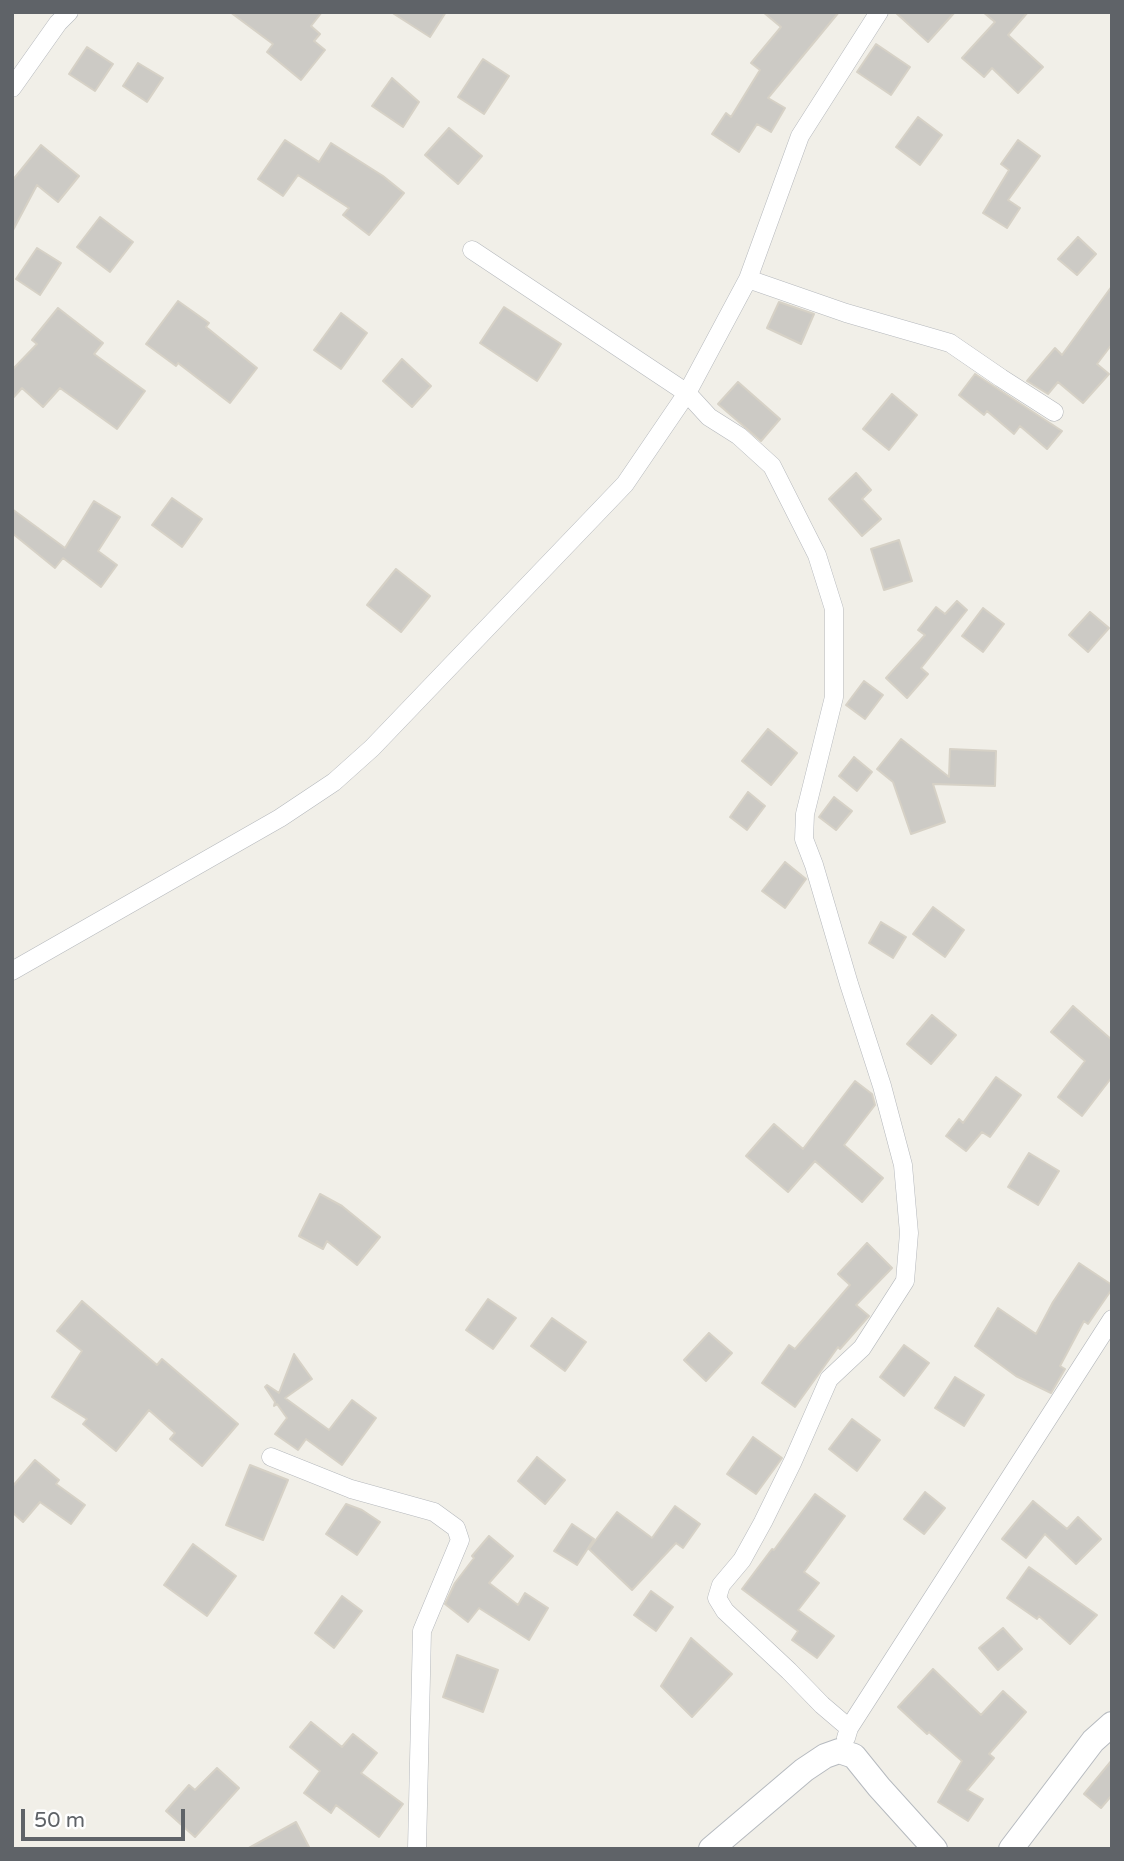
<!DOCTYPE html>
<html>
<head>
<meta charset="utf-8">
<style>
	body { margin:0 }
	#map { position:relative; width:1124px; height:1861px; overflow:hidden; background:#f1efe8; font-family:"Varela Round",sans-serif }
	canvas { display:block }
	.frame { position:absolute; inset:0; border:14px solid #5f6368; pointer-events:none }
	.scale { position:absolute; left:21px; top:1809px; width:164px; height:32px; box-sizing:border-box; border:4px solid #5f6368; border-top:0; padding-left:9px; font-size:21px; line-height:24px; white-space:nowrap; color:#5f6368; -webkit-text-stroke:5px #fff; paint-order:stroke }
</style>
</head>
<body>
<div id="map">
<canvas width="1124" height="1861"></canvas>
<div class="frame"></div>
<div class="scale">50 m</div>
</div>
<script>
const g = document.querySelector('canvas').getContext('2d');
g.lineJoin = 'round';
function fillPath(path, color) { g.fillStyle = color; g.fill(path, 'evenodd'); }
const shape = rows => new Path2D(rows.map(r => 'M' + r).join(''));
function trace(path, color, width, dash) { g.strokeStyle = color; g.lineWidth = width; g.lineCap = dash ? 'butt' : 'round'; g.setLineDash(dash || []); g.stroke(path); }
const building = shape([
	[230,12,322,12,311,26,320,34,314,41,325,50,301,80,267,52,273,44,230,12],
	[391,12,446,12,430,37,391,12],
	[763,12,839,12,768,98,785,108,771,132,757,124,739,152,712,134,726,113,731,117,760,70,751,63,781,27,763,12],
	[895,12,955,12,928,42,895,12],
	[983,12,1028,12,1008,35,1043,67,1018,93,992,68,984,77,962,58,995,22,983,12],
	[876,44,910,67,891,95,857,72,876,44],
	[87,47,113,64,95,91,69,74,87,47],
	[483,59,509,76,484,114,458,97,483,59],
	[138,63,163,78,147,102,123,86,138,63],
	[392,78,419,102,403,127,372,106,392,78],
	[918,117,942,135,920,165,896,147,918,117],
	[449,128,482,156,458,184,425,155,449,128],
	[285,140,319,162,331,143,383,176,404,193,369,235,343,215,349,208,298,175,283,196,258,179,285,140],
	[1018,140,1040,156,1008,200,1020,208,1007,228,983,213,1009,170,1001,164,1018,140],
	[41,145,79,176,58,202,37,185,12,232,12,181,41,145],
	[100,217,133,242,110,272,77,247,100,217],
	[1078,237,1096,254,1077,275,1058,259,1078,237],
	[37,248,61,263,40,295,16,279,37,248],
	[1112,286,1112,344,1097,364,1109,374,1083,403,1058,382,1048,394,1027,381,1055,348,1062,355,1112,286],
	[178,301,209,323,206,327,257,368,230,403,178,363,176,366,146,344,178,301],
	[779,302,814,314,801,344,767,328,779,302],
	[504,307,561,344,537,381,480,343,504,307],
	[58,308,103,343,94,354,145,391,117,429,60,388,43,407,22,388,12,399,12,370,37,344,32,340,58,308],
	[341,313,367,333,341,369,314,350,341,313],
	[402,359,431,386,412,407,383,381,402,359],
	[975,374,1062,431,1047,449,1020,426,1014,434,987,411,984,415,959,395,975,374],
	[738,382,780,419,761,441,718,404,738,382],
	[892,394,917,415,889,450,863,429,892,394],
	[856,473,871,490,862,499,881,519,862,536,829,499,856,473],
	[172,498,202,519,182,547,152,525,172,498],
	[94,501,120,517,98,551,117,565,101,587,63,558,55,568,12,533,12,509,65,548,94,501],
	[899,540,912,581,884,590,871,549,899,540],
	[396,569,430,596,401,632,367,605,396,569],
	[957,601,967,610,921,668,928,674,907,698,886,678,925,635,918,630,936,607,945,614,957,601],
	[983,608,1004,624,983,652,962,636,983,608],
	[1090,612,1109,628,1088,652,1069,635,1090,612],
	[864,681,883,695,865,719,846,705,864,681],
	[768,729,797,753,771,785,742,761,768,729],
	[901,739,949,777,950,749,996,751,995,786,933,784,945,822,911,834,893,782,877,769,901,739],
	[854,757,872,772,857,791,839,776,854,757],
	[748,792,765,806,747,830,730,817,748,792],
	[834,797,852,811,836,830,819,817,834,797],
	[785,862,806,879,785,908,762,891,785,862],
	[933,907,964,930,945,957,913,934,933,907],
	[881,922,906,937,893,958,869,943,881,922],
	[1073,1006,1112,1040,1112,1077,1082,1116,1058,1097,1085,1061,1051,1032,1073,1006],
	[932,1015,956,1035,931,1064,907,1044,932,1015],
	[996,1077,1021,1095,990,1137,982,1132,966,1151,946,1136,959,1119,963,1123,996,1077],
	[855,1081,872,1094,875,1105,844,1145,883,1178,862,1202,815,1161,788,1192,746,1156,774,1124,803,1149,855,1081],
	[1029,1153,1059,1171,1038,1205,1008,1187,1029,1153],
	[320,1194,342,1206,380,1237,357,1265,327,1241,323,1249,299,1236,320,1194],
	[867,1243,892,1268,856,1305,869,1316,840,1349,838,1347,795,1407,762,1383,789,1345,795,1349,850,1285,838,1274,867,1243],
	[1079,1263,1112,1285,1112,1289,1088,1324,1084,1321,1060,1366,1065,1369,1051,1393,1016,1376,975,1346,998,1308,1036,1334,1053,1302,1079,1263],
	[488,1299,516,1318,493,1349,466,1330,488,1299],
	[82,1301,157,1365,162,1359,238,1424,202,1466,170,1439,175,1433,149,1410,116,1451,83,1424,87,1419,52,1397,82,1351,57,1331,82,1301],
	[552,1318,586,1342,565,1371,531,1346,552,1318],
	[709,1333,732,1353,706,1381,684,1360,709,1333],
	[904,1345,929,1363,904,1396,880,1377,904,1345],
	[294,1354,312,1379,285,1398,329,1430,352,1400,376,1418,342,1465,306,1439,298,1450,275,1434,287,1418,277,1404,274,1406,275,1402,265,1387,267,1385,279,1393,294,1354],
	[955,1377,984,1395,964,1426,935,1408,955,1377],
	[852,1419,880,1440,857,1471,829,1449,852,1419],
	[753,1437,782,1458,756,1494,727,1474,753,1437],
	[537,1457,565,1480,545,1504,518,1481,537,1457],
	[35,1460,59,1480,56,1484,85,1505,71,1524,40,1502,23,1522,12,1512,12,1487,35,1460],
	[250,1465,288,1480,263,1540,226,1525,250,1465],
	[925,1492,945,1508,924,1534,904,1519,925,1492],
	[815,1494,845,1516,804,1572,819,1583,798,1610,834,1636,817,1658,792,1640,798,1631,742,1589,772,1549,774,1550,815,1494],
	[1033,1501,1067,1529,1078,1517,1101,1539,1076,1564,1045,1534,1026,1558,1002,1539,1033,1501],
	[346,1504,362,1510,380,1522,357,1555,326,1534,346,1504],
	[675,1506,700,1524,683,1548,676,1543,632,1590,589,1549,617,1512,652,1538,675,1506],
	[572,1524,594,1539,577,1565,554,1551,572,1524],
	[489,1536,513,1556,489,1583,518,1605,525,1593,548,1608,529,1640,479,1608,468,1622,445,1604,455,1583,474,1558,472,1556,489,1536],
	[193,1544,236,1576,207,1616,164,1585,193,1544],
	[1029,1567,1097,1615,1070,1644,1039,1616,1037,1619,1007,1598,1029,1567],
	[651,1591,673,1607,656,1631,634,1615,651,1591],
	[342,1596,362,1611,334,1648,315,1633,342,1596],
	[1003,1628,1022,1649,998,1670,979,1648,1003,1628],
	[691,1638,732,1674,692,1717,661,1686,691,1638],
	[457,1655,498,1670,483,1712,443,1697,457,1655],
	[933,1669,981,1715,1003,1691,1026,1712,989,1754,994,1758,967,1790,983,1799,968,1821,938,1802,962,1761,929,1732,927,1734,898,1707,933,1669],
	[311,1722,342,1747,353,1734,377,1753,361,1773,403,1804,379,1837,336,1805,331,1813,304,1793,320,1771,290,1747,311,1722],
	[1112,1760,1112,1795,1101,1808,1084,1794,1112,1760],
	[217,1768,239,1788,195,1837,166,1811,189,1785,195,1790,217,1768],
	[296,1822,310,1849,247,1849,296,1822]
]);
fillPath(building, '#cccac5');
trace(building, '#d6d1c6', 2);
const minor = shape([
	[12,88,58,23,69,12],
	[472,250,687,393,709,417,739,436,772,466,817,555,834,609,834,697,805,814,804,839,814,865,849,984,882,1086,903,1165,909,1233,905,1281,862,1348,829,1379,793,1461,763,1522,742,1560,721,1585,717,1598,725,1611,789,1671,822,1705,849,1728],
	[748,279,846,313,950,343,1001,378,1054,412],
	[12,971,280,818,334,782,372,748,625,484,687,393,748,279,800,136,879,12],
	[271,1457,351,1489,434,1512,456,1528,460,1540,422,1631,417,1849],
	[846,1738,849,1728,1112,1319]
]);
const secondary = shape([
	[711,1849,804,1770,825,1756,839,1751,854,1756,879,1787,935,1849],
	[1011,1849,1093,1741,1112,1724]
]);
trace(minor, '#b5b8bc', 19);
trace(secondary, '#b6babf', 26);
trace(minor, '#fff', 18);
trace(secondary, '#fff', 24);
</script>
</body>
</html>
